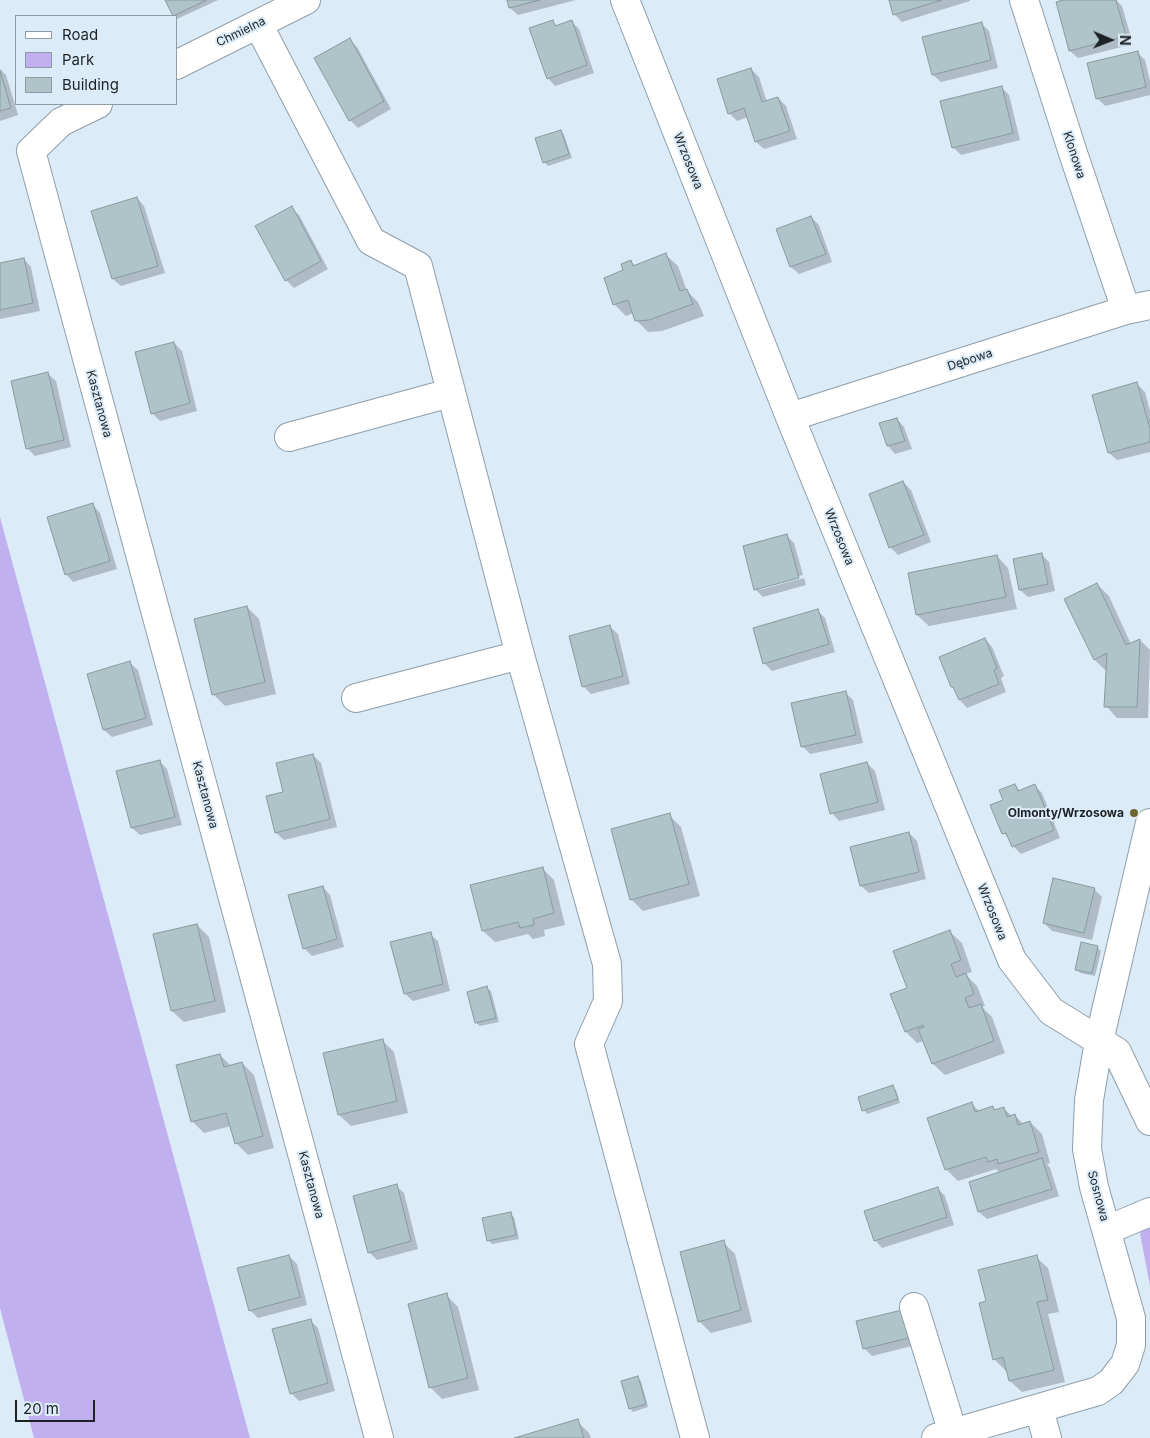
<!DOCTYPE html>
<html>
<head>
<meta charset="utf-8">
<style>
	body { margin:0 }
	#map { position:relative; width:1150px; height:1438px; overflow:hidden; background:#dbebf7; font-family:Inter,sans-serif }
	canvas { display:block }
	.legend { position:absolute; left:15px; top:15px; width:162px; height:90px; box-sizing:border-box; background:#dbebf7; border:1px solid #8f9ba3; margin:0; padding:6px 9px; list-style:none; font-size:15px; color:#1c2226 }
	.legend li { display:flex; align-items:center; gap:10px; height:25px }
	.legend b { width:25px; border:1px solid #8f9ba3 }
	.north { position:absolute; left:1085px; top:15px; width:50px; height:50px; -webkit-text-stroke:4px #dbebf7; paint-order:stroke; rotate:91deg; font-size:14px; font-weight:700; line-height:20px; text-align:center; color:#1c2226 }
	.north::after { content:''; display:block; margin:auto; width:18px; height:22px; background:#1c2226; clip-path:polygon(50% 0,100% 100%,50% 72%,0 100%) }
	.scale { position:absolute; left:15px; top:1400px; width:80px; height:22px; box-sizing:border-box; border:2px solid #1c2226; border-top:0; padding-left:6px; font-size:15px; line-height:18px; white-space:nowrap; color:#1c2226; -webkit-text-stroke:4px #dbebf7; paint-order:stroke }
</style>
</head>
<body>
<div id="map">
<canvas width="1150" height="1438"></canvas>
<ul class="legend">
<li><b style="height:6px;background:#fff"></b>Road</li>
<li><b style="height:14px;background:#c0b0ef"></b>Park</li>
<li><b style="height:14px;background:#afc4c8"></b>Building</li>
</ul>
<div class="north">N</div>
<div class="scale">20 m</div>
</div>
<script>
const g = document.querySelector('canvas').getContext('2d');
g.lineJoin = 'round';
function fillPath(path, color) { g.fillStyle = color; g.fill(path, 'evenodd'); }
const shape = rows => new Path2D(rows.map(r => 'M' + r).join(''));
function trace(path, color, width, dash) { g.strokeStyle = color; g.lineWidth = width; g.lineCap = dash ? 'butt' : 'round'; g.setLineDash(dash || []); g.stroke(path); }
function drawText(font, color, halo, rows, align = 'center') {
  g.font = font + ' Inter,sans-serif'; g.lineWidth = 4; g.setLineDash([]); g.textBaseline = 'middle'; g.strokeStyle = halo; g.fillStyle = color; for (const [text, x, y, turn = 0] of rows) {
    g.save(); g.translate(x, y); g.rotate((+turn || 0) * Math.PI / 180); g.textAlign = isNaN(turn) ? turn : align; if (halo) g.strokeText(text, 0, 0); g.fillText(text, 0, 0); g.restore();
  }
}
fillPath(shape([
	[0,517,250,1438,34,1438,0,1308],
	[1150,1225,1150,1286,1140,1233]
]), '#c0b0ef');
fillPath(shape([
	[167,0,218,0,177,19,174,15],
	[508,0,576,0,518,15,510,8],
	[890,0,970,0,970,1,902,22,894,14],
	[1068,0,1116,0,1122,6,1133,44,1078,58,1070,51],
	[552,21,557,26,572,22,579,29,594,73,555,86,548,78],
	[981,23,989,31,998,68,941,82,933,75],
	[349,40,357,47,391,109,358,128,350,120],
	[1137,52,1145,60,1150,81,1150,95,1105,106,1097,98],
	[0,69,6,75,18,115,0,121],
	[751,69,759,77,767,102,778,98,786,106,797,139,764,149,756,142,748,117,737,121,729,113],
	[1001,87,1009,95,1020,140,961,155,953,147],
	[561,131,564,135,572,158,548,166,544,162],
	[137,198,144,206,165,273,121,286,113,279,93,211],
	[291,208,299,215,328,269,294,288,286,280],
	[811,217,819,225,832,262,799,274,791,267],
	[666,255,678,266,687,291,698,302,704,316,662,331,648,332,636,320,634,313,626,316,614,304,631,262,636,266],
	[24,259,31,267,40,311,0,319,0,264],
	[174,343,182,351,197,411,160,421,152,413],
	[48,374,56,381,71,447,35,456,27,448],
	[1137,384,1145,392,1150,411,1150,452,1117,460,1109,453],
	[897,419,904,427,912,449,895,454,888,446,881,424],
	[903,482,911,490,931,542,898,555,890,547],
	[93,505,100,513,117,569,73,582,66,574],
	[786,535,794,543,803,575,759,587,759,590,804,578,806,585,763,597,755,589],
	[1041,554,1049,562,1055,591,1028,597,1020,590],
	[997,556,1008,568,1017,609,929,626,917,615],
	[1097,584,1109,596,1131,644,1140,640,1150,650,1148,718,1117,718,1106,706,1107,672,1095,660,1066,600],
	[247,607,259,619,276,694,225,706,213,694],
	[818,611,825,618,835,652,772,671,764,663],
	[610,627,618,634,630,684,591,694,583,686],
	[985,639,992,647,1004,676,1001,678,1006,692,967,708,960,700,956,690,952,687],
	[130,663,138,670,153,725,112,737,104,730],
	[845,692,853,700,863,743,810,754,802,746],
	[313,755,321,763,337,827,284,840,276,833],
	[159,761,167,769,182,825,140,835,132,828],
	[867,763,875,771,885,810,839,821,832,813],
	[1015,785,1020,791,1034,785,1042,793,1060,838,1021,854,1013,846,1011,841,1004,833,1004,801],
	[669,815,681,827,700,896,643,911,631,899],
	[909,833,917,841,926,879,869,893,861,886],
	[542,868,554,880,565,925,544,930,545,936,533,939,528,934,495,942,483,931],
	[323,887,330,895,344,947,312,956,304,948],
	[1094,889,1102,897,1092,940,1052,931,1044,923],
	[197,925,209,937,226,1012,184,1022,172,1011],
	[950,932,962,943,972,972,965,974,977,986,985,1006,982,1007,992,1017,1005,1053,945,1075,933,1064,924,1041,917,1043,906,1032,909,988],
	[430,934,438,941,450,991,413,1001,405,994],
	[1097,947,1101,951,1095,976,1080,973,1077,969],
	[487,988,491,991,499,1022,480,1026,476,1023,468,993],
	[382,1040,394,1052,408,1113,351,1126,339,1115],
	[220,1055,231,1066,242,1063,254,1075,274,1148,248,1155,236,1143,231,1126,204,1133,192,1121],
	[893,1087,896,1090,900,1103,867,1114,864,1110],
	[972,1104,980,1112,993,1108,996,1110,1003,1108,1012,1116,1015,1115,1024,1125,1030,1122,1042,1134,1050,1163,1047,1164,1050,1168,1059,1196,987,1219,979,1212,1000,1173,996,1169,958,1181,946,1169],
	[396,1186,404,1193,418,1249,377,1260,369,1252],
	[937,1188,945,1196,954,1225,882,1248,875,1240],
	[510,1214,514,1217,519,1239,492,1244,489,1241,484,1219],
	[723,1242,735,1254,752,1322,711,1333,699,1321],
	[289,1256,297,1264,307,1305,258,1318,250,1310],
	[1036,1257,1048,1268,1059,1312,1048,1314,1065,1382,1022,1392,1010,1381,1008,1370,1006,1371,994,1359,987,1302],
	[446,1295,458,1307,479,1390,442,1399,430,1387],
	[902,1311,916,1345,872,1356,864,1348],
	[310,1320,318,1328,335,1391,299,1401,291,1393],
	[637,1378,641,1381,648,1407,633,1412,630,1408],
	[577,1421,589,1433,591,1438,518,1438]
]), '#0003');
const building = shape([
	[165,0,207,0,173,16,165,0],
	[507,0,540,0,509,8,507,0],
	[889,0,942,0,893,15,889,0],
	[1063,0,1116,0,1126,36,1069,51,1056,2,1063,0],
	[553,20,555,26,572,20,587,65,547,79,529,28,553,20],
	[982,22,991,60,932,75,922,37,982,22],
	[350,38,384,101,349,121,314,58,350,38],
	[1138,51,1146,87,1096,99,1087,63,1138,51],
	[751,68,762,102,778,97,790,131,755,142,744,108,728,114,717,79,751,68],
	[0,71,11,108,0,111,0,71],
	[1002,86,1013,133,952,148,940,101,1002,86],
	[561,130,569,154,543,163,535,138,561,130],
	[137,197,158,266,112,279,91,211,137,197],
	[292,206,321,261,285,281,255,226,292,206],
	[811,216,826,254,790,267,776,229,811,216],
	[666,253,680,291,687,289,693,304,649,320,635,321,628,300,613,305,604,278,623,270,621,264,631,260,633,266,666,253],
	[24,258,33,303,0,310,0,263,24,258],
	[174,342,190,403,151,414,135,352,174,342],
	[48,372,64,440,26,449,11,381,48,372],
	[1137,382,1150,429,1150,442,1108,453,1092,395,1137,382],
	[897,418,905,441,887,446,879,423,897,418],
	[903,481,924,535,889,548,869,494,903,481],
	[93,503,110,561,65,575,47,517,93,503],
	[787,534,799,578,754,590,743,546,787,534],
	[1042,553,1048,584,1019,590,1013,559,1042,553],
	[997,555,1006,597,916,615,908,573,997,555],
	[1097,583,1126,645,1140,639,1137,707,1104,707,1107,653,1094,660,1064,599,1097,583],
	[247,606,265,682,212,695,194,619,247,606],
	[818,609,829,644,763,664,753,628,818,609],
	[610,625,623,676,582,687,569,636,610,625],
	[985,638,997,668,994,670,999,684,959,700,953,687,951,687,939,657,985,638],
	[130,661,146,718,103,730,87,674,130,661],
	[846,691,856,735,801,747,791,703,846,691],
	[313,754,330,819,275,833,266,796,283,792,276,763,313,754],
	[160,760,175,817,131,828,116,771,160,760],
	[867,762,878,802,830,814,820,774,867,762],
	[1015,784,1018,791,1035,784,1054,830,1012,847,1006,833,1002,834,990,805,1003,800,999,790,1015,784],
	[670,813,689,884,630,900,611,829,670,813],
	[909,832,919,872,860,886,850,847,909,832],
	[543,867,554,913,533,919,534,925,520,928,518,922,482,931,470,885,543,867],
	[1053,878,1095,888,1084,933,1043,923,1053,878],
	[323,886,337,939,303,949,288,895,323,886],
	[197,924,215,1001,171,1011,153,934,197,924],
	[950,930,961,960,951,964,956,977,966,973,974,994,965,998,969,1008,981,1004,994,1041,932,1064,918,1029,924,1027,923,1025,905,1032,890,994,907,988,893,951,950,930],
	[431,932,443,984,404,994,390,942,431,932],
	[1081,942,1098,946,1092,973,1075,970,1081,942],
	[487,986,496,1018,475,1023,467,992,487,986],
	[383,1039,397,1101,338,1115,323,1053,383,1039],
	[220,1054,224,1067,242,1062,263,1136,235,1144,226,1113,191,1122,176,1065,220,1054],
	[893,1085,898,1099,862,1111,858,1097,893,1085],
	[972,1102,975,1112,993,1106,994,1110,1004,1107,1007,1117,1015,1114,1018,1125,1030,1121,1039,1152,998,1164,997,1159,988,1162,986,1157,945,1170,927,1118,972,1102],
	[1042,1158,1052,1189,978,1212,969,1182,1042,1158],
	[397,1184,411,1241,368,1253,353,1196,397,1184],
	[938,1187,947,1217,874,1241,864,1211,938,1187],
	[511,1212,516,1235,487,1241,482,1218,511,1212],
	[724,1240,741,1310,698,1322,680,1252,724,1240],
	[289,1255,300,1297,249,1311,237,1268,289,1255],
	[1037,1255,1048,1300,1037,1302,1054,1370,1009,1381,1003,1357,993,1360,979,1303,986,1301,978,1270,1037,1255],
	[447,1293,468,1378,429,1388,408,1304,447,1293],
	[902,1310,909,1338,863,1349,856,1321,902,1310],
	[311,1319,328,1383,290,1394,272,1329,311,1319],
	[638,1376,646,1404,629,1409,621,1381,638,1376],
	[578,1419,584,1438,514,1438,578,1419]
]);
fillPath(building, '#afc4c8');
trace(building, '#879b9f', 1);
const minor = shape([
	[625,0,790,417,1012,960,1051,1011,1117,1052,1150,1121],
	[1024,0,1073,153,1126,310],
	[258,24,371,241,418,266,520,655,607,964,608,1001,589,1044,695,1438],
	[176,65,306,0],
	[98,104,61,122,31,151,379,1438],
	[790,417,1126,310,1150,305],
	[289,437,450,393],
	[356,698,520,655],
	[1107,1230,1150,1212],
	[914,1307,953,1433],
	[1039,1409,1047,1438],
	[936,1438,1098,1391,1111,1382,1125,1364,1131,1345,1131,1318,1094,1187,1087,1149,1089,1100,1099,1041,1150,823]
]);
trace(minor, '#8f9ea9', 30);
trace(minor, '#fff', 28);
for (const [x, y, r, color] of [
	[1134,813,5,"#6e6532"]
]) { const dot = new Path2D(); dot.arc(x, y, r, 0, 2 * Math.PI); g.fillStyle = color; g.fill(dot); trace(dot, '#dbebf7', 2); }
drawText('12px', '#1c2226', '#dbebf7', [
	["Chmielna",241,32,-26],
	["Klonowa",1074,155,72],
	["Wrzosowa",688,161,68],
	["Dębowa",970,360,-18],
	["Kasztanowa",99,404,75],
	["Wrzosowa",839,537,68],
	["Kasztanowa",205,795,75],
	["Wrzosowa",992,912,68],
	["Kasztanowa",311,1185,75],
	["Sosnowa",1098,1196,75]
]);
drawText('bold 12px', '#1c2226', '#dbebf7', [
	["Olmonty/Wrzosowa",1124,813]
], 'right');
</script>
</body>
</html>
